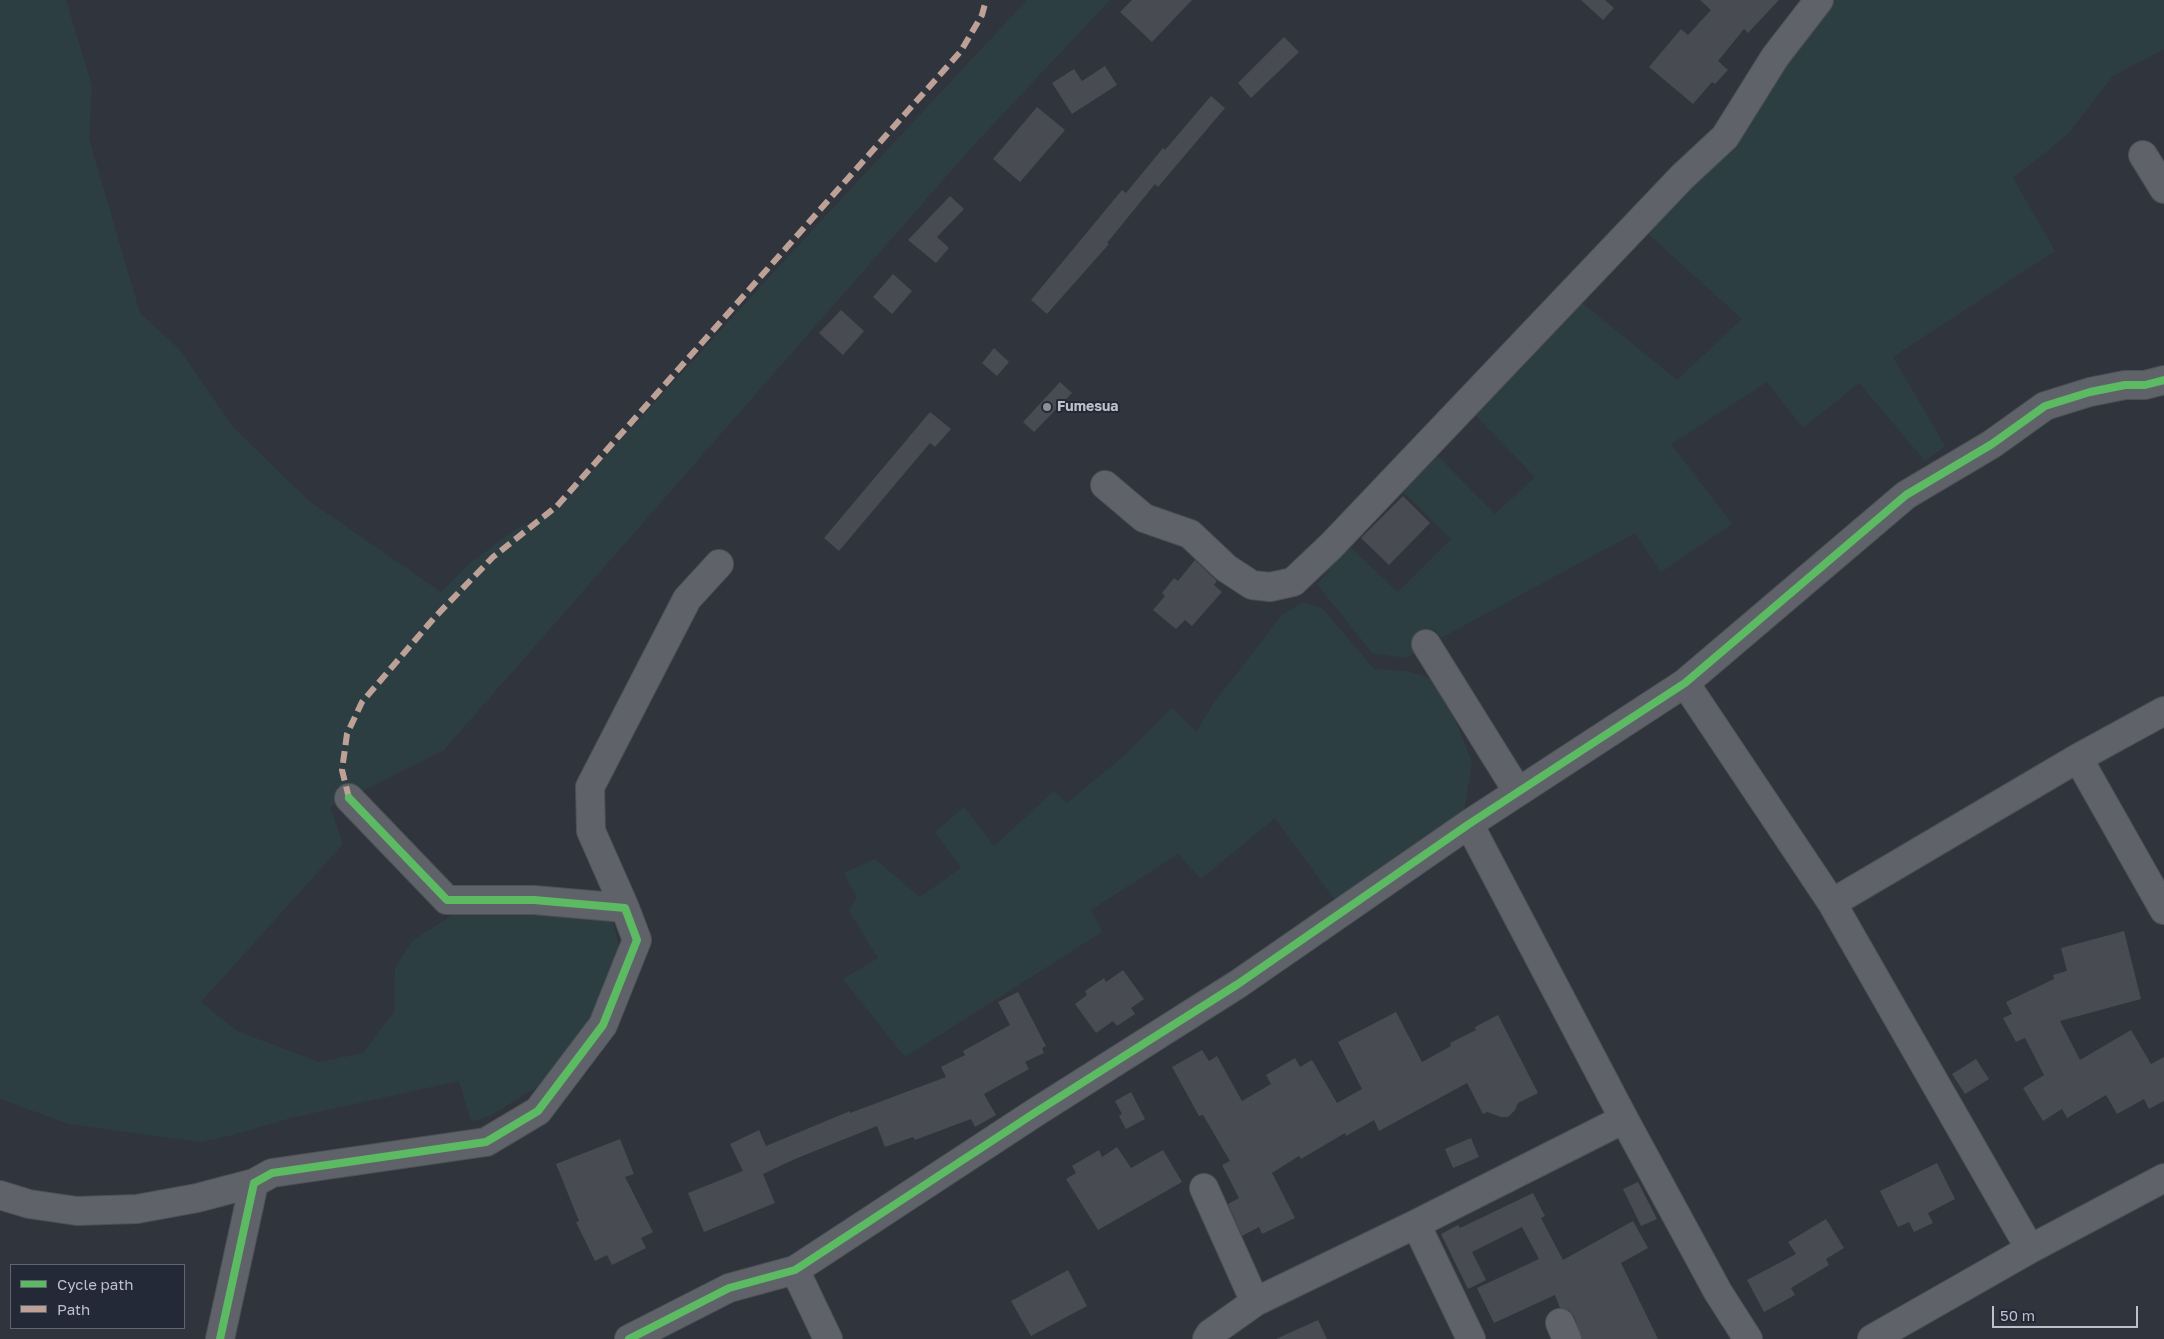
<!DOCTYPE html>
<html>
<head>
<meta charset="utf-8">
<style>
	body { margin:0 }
	#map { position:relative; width:2164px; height:1339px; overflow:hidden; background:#30343c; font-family:"Golos Text",sans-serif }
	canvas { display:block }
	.legend { position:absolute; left:10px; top:1264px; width:175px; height:65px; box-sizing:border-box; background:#232936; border:1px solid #606572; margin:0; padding:6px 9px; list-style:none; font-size:15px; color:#bcc0cb }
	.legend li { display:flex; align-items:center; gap:10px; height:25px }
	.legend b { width:25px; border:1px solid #606572 }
	.scale { position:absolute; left:1992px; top:1306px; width:146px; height:22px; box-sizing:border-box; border:2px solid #bcc0cb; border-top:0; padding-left:6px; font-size:15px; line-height:18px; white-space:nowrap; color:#bcc0cb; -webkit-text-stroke:4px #232936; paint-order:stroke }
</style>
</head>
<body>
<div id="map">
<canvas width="2164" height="1339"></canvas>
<ul class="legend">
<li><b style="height:6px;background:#5cba63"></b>Cycle path</li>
<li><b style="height:6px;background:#bda197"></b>Path</li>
</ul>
<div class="scale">50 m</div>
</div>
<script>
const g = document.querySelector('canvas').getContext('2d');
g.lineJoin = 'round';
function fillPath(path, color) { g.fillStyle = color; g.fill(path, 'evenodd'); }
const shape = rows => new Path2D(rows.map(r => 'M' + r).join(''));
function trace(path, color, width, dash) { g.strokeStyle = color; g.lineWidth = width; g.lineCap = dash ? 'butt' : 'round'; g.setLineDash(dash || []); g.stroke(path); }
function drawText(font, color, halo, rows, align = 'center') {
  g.font = font + ' "Golos Text",sans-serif'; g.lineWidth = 4; g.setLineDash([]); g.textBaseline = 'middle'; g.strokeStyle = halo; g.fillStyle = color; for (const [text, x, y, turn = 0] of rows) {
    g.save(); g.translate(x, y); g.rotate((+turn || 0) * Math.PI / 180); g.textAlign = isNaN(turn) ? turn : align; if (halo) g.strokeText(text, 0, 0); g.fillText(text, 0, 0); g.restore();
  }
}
fillPath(shape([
	[0,0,66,0,92,86,89,139,140,313,179,349,233,427,309,501,441,592,469,564,516,529,557,509,817,225,1027,0,1110,0,971,148,444,750,330,807,343,844,201,1002,237,1031,319,1062,363,1053,394,1012,395,968,412,941,457,912,611,912,621,955,593,1014,545,1082,490,1116,471,1122,459,1081,291,1118,229,1136,200,1142,69,1124,0,1099],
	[1832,0,2164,0,2164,49,2113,76,2067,135,2013,178,2055,251,1893,357,1945,446,1925,461,1859,383,1803,428,1767,382,1671,444,1732,524,1661,572,1635,533,1441,638,1434,629,1419,652,1406,658,1372,653,1317,584,1349,546,1398,592,1451,539,1398,487,1432,450,1495,514,1535,477,1474,414,1581,302,1677,380,1742,319,1646,232],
	[1303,602,1322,608,1374,669,1407,671,1439,681,1472,762,1464,812,1336,902,1275,818,1201,879,1178,854,1091,910,1102,932,905,1057,843,979,878,958,849,911,857,898,844,873,875,859,920,897,961,868,935,832,964,807,994,846,1054,791,1067,803,1126,754,1172,708,1196,732,1213,704,1282,615]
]), '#2d3e42');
fillPath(shape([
	[1132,0,1192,0,1152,42,1120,12],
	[1581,0,1605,0,1614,8,1603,20],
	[1700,0,1779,0,1748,33,1744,29,1718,61,1728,70,1715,84,1712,82,1693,104,1649,67,1681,29,1688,35,1711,10],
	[1284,37,1299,52,1251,98,1238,83],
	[1105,66,1117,85,1072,114,1052,83,1074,69,1082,81],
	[1211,96,1225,108,1158,187,1155,184,1107,243,1109,244,1047,314,1031,300,1122,190,1126,193,1163,148,1165,150],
	[1037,107,1065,130,1020,182,993,159],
	[950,196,964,209,937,237,949,248,936,263,908,240],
	[893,274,912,291,892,314,873,297],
	[841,310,864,331,843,355,819,333],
	[994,348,1009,362,997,376,982,363],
	[1060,382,1072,393,1034,432,1023,422],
	[930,412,951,429,935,447,930,443,839,551,824,538],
	[1403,496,1430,523,1389,565,1361,538],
	[1195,560,1217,581,1214,585,1222,592,1192,626,1185,620,1176,629,1153,610,1165,596,1162,593,1174,578,1178,581],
	[2124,931,2141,999,2060,1021,2080,1060,2131,1030,2151,1064,2164,1057,2164,1101,2149,1109,2144,1099,2117,1114,2106,1095,2067,1118,2062,1109,2043,1121,2023,1088,2044,1075,2025,1038,2016,1042,2003,1018,2012,1014,2006,1002,2054,979,2053,975,2067,971,2061,948],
	[1123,970,1144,999,1131,1008,1135,1014,1117,1026,1113,1021,1096,1033,1075,1004,1087,995,1085,991,1104,978,1106,982],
	[1018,992,1046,1046,1042,1048,1044,1053,1025,1062,1029,1069,984,1094,996,1115,975,1127,971,1119,915,1140,913,1137,885,1147,877,1126,795,1159,763,1174,775,1203,704,1232,688,1193,743,1171,730,1144,759,1130,766,1146,850,1111,850,1113,946,1077,941,1067,965,1055,963,1051,1010,1025,998,1002],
	[1396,1012,1422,1062,1451,1046,1450,1043,1476,1030,1475,1027,1498,1015,1538,1093,1518,1103,1515,1110,1508,1117,1501,1117,1487,1112,1483,1114,1467,1083,1379,1131,1374,1120,1346,1136,1345,1133,1301,1159,1299,1156,1272,1173,1295,1218,1262,1234,1259,1227,1242,1236,1228,1204,1239,1198,1222,1165,1230,1161,1203,1115,1199,1116,1172,1067,1202,1050,1209,1061,1217,1056,1242,1101,1271,1084,1266,1075,1295,1058,1300,1067,1312,1060,1337,1103,1362,1089,1338,1042],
	[1976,1059,1989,1079,1965,1094,1952,1074],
	[1131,1092,1145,1119,1126,1129,1119,1116,1122,1114,1115,1101],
	[1471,1138,1479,1157,1453,1168,1445,1149],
	[620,1139,634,1174,625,1177,653,1232,641,1238,646,1248,612,1265,607,1255,595,1261,576,1222,579,1221,556,1164],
	[1117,1147,1131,1168,1163,1150,1182,1182,1098,1230,1066,1179,1076,1173,1072,1166,1099,1150,1102,1157],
	[1937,1163,1955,1199,1928,1213,1933,1223,1914,1232,1909,1222,1898,1227,1880,1191],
	[1638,1182,1657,1219,1641,1226,1623,1189],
	[1533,1193,1545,1216,1541,1218,1563,1260,1633,1221,1648,1248,1621,1263,1658,1339,1582,1339,1574,1316,1569,1310,1560,1308,1555,1295,1494,1323,1477,1288,1539,1259,1522,1227,1472,1252,1486,1280,1468,1289,1441,1234,1458,1225,1460,1228],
	[1826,1219,1844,1248,1826,1259,1829,1265,1791,1288,1795,1295,1764,1312,1747,1280,1796,1254,1788,1242],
	[1068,1270,1087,1306,1031,1336,1011,1301],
	[1318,1320,1327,1339,1276,1339]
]), '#484b52');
const minor = shape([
	[2143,155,2164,189],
	[1105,485,1144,518,1190,534,1226,568,1252,585,1270,587,1293,582,1331,546,1682,177,1725,137,1775,57,1819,0],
	[1426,644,1518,792],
	[1685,683,1832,903,2030,1249],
	[2078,758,2164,910],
	[1469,824,1624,1119,1718,1292,1748,1339],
	[1832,903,2078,758,2164,711],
	[625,908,591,831,590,787,687,599,719,564],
	[1204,1188,1255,1302],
	[0,1195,29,1204,77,1211,137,1209,197,1198,254,1183],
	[1416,1224,1471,1339],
	[795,1270,828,1339],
	[1560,1323,1567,1339],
	[220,1339,254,1183,272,1173,486,1142,538,1111,603,1025,637,940,625,908,534,900,447,900,349,798],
	[629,1339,729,1288,795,1270,1036,1112,1238,984,1469,824,1685,683,1906,495,1992,444,2045,406,2090,392,2125,385,2145,385,2164,380],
	[1207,1339,1210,1334,1255,1302,1416,1224,1624,1119],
	[1872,1339,2030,1249,2164,1178]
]);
trace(minor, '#4e5056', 30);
trace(minor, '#60626a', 28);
trace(shape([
	[349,798,342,770,347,734,362,702,435,617,493,557,557,506,961,51,982,15,986,0]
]), '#bda197', 6, [12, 6]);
trace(shape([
	[220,1339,254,1183,272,1173,486,1142,538,1111,603,1025,637,940,625,908,534,900,447,900,349,798],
	[629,1339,729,1288,795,1270,1036,1112,1238,984,1469,824,1685,683,1906,495,1992,444,2045,406,2090,392,2125,385,2145,385,2164,380]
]), '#5cba63', 8);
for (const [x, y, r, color] of [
	[1047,407,5,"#8b8f99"]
]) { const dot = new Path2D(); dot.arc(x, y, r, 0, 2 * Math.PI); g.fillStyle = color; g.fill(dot); trace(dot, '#232936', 2); }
drawText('bold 14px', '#bcc0cb', '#232936', [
	["Fumesua",1057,407]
], 'left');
</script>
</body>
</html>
